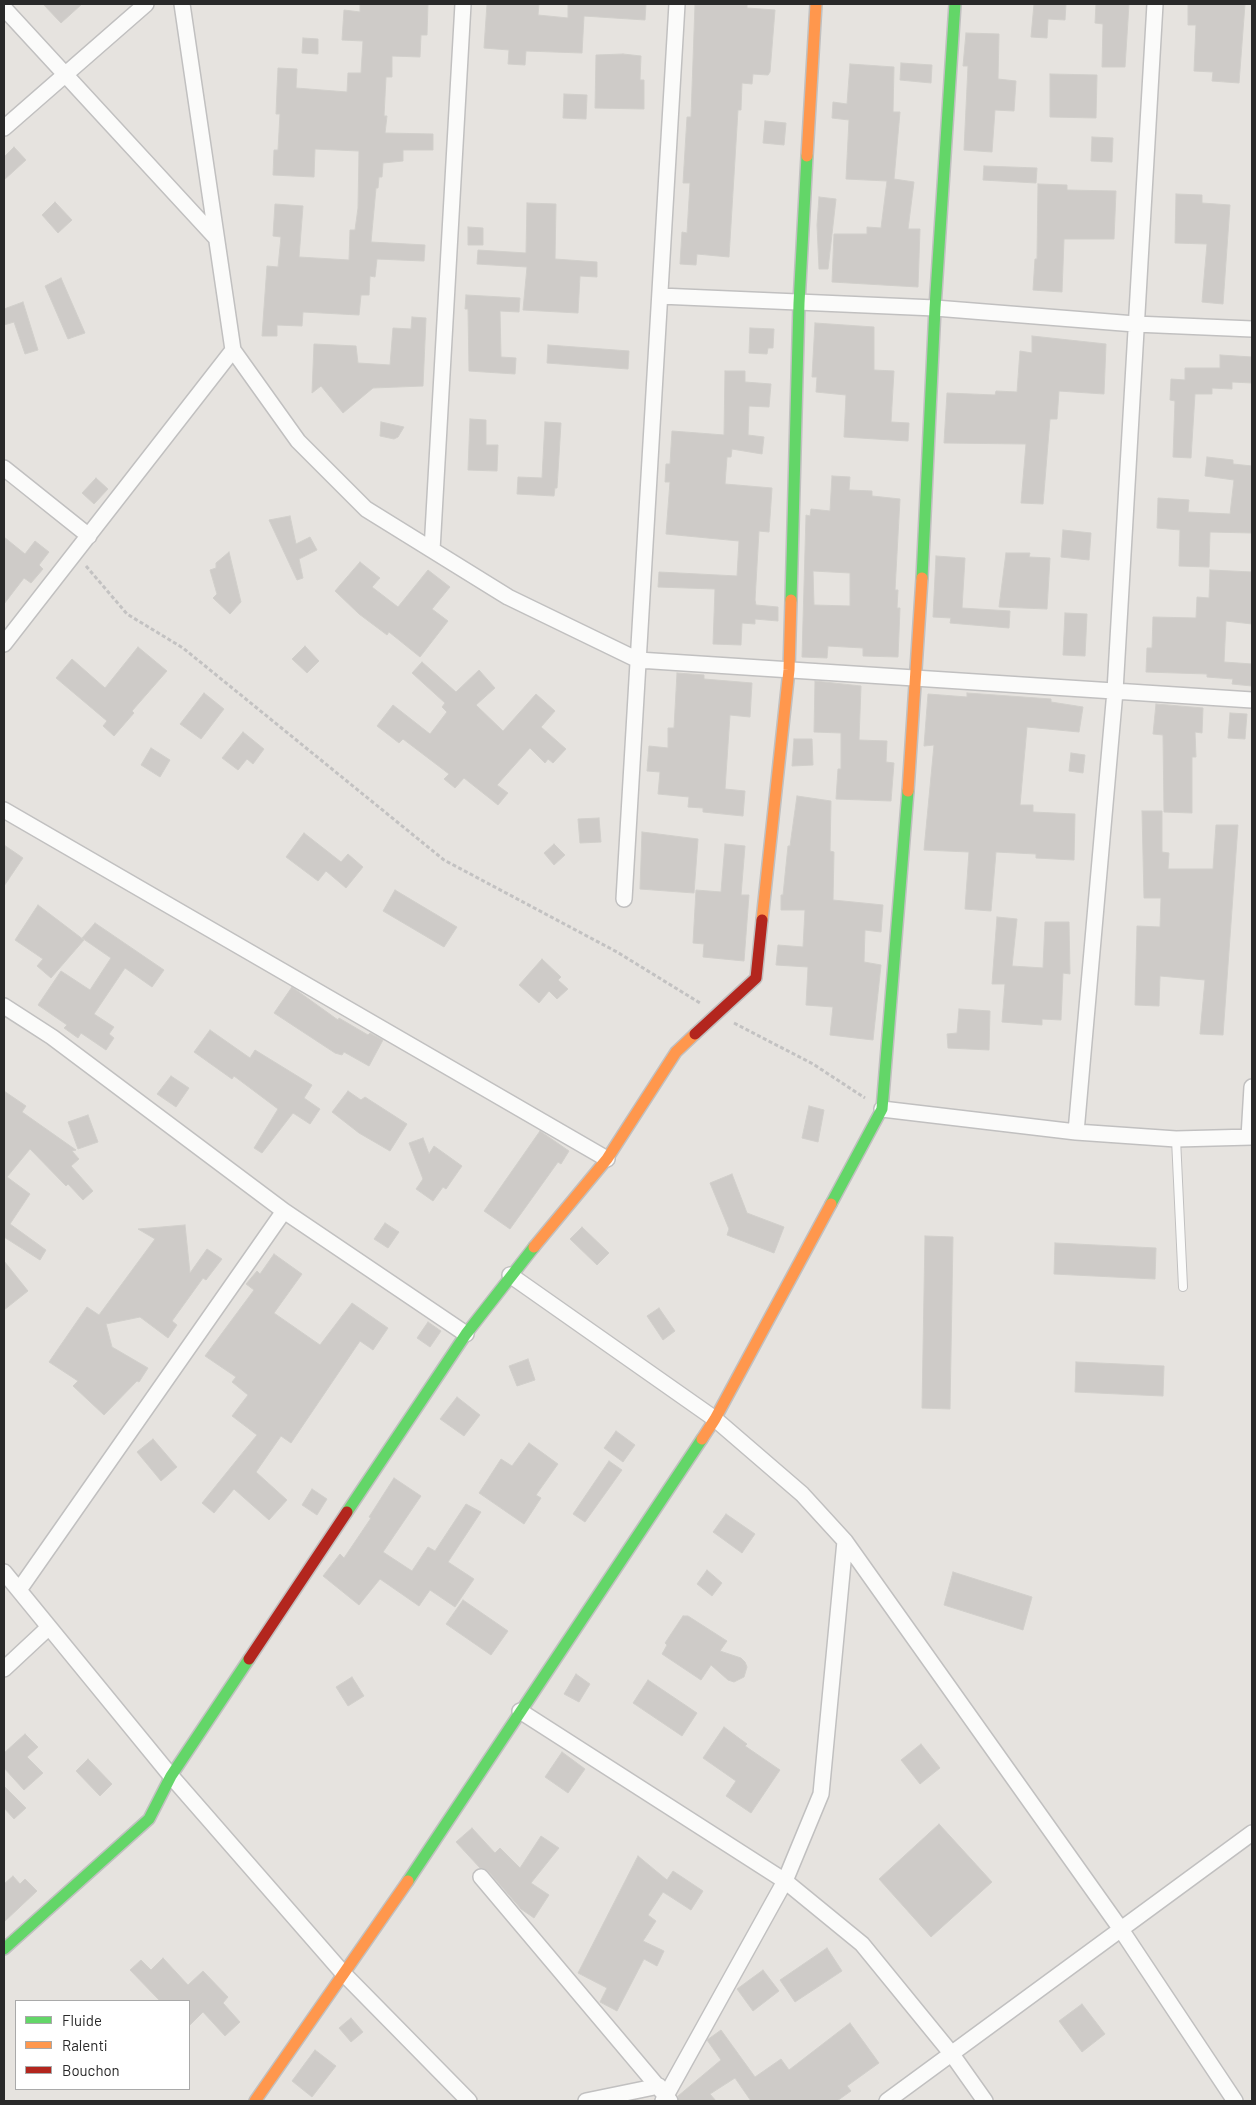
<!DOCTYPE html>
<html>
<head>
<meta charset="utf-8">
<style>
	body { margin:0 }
	#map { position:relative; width:1256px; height:2105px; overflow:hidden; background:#e6e3df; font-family:Barlow,sans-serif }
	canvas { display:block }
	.frame { position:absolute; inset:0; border:5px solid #292929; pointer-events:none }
	.legend { position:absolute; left:15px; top:2000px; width:175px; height:90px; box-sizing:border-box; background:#fff; border:1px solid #a9a9a9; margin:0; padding:6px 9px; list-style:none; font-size:15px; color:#292929 }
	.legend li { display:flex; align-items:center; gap:10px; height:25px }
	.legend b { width:25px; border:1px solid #a9a9a9 }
</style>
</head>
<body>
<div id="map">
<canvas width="1256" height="2105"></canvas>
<div class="frame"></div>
<ul class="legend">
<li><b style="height:6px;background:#63d668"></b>Fluide</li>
<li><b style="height:6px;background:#ff974d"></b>Ralenti</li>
<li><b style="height:6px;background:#b3261e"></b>Bouchon</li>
</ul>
</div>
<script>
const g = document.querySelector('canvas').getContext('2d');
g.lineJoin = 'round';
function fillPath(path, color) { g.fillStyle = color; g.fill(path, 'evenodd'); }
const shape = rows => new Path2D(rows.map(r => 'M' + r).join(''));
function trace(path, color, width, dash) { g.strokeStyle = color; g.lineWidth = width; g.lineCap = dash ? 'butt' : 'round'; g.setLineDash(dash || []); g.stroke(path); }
const building = shape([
	[43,4,82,4,61,23,43,4],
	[360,4,428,4,427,35,421,35,420,57,392,56,392,77,386,77,384,116,387,116,385,133,433,134,433,150,403,150,403,161,383,163,382,177,379,177,378,188,376,188,371,242,425,245,424,261,377,259,375,277,370,276,369,295,361,295,359,315,303,312,302,326,277,325,277,336,262,336,267,266,278,267,281,237,273,236,275,204,303,206,299,257,349,260,350,230,355,230,358,208,359,151,315,149,314,177,273,175,274,150,278,150,280,114,276,114,277,89,278,68,297,69,296,88,347,92,348,73,361,73,363,41,342,40,344,10,360,12,360,4],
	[487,4,539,4,538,15,568,18,568,4,646,4,645,20,584,16,582,53,526,51,525,65,508,64,509,50,484,48,487,4],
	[1034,4,1066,4,1065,20,1048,19,1047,38,1031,37,1034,4],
	[1096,4,1129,4,1125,67,1102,67,1103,24,1095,23,1096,4],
	[1188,4,1245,4,1239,83,1212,81,1213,72,1194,71,1196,25,1188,25,1188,4],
	[695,5,747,5,747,8,775,10,770,72,768,75,753,74,752,84,742,83,741,110,738,110,729,257,697,254,696,265,680,264,682,232,687,233,690,183,683,183,687,117,691,117,695,5],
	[966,33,999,34,998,79,1016,81,1014,111,995,110,992,152,964,150,968,66,963,66,966,33],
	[303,38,318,39,318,54,302,53,303,38],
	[623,54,641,56,640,80,644,80,644,109,595,108,596,55,623,54],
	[901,63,932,65,931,83,900,80,901,63],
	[850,64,894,67,893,112,900,112,894,179,914,182,908,229,920,229,918,287,832,282,834,234,867,234,867,227,881,228,887,181,846,179,849,120,832,118,833,102,847,104,850,64],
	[1050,74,1097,75,1096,118,1050,117,1050,74],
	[564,94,587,95,586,119,563,118,564,94],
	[765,121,786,123,784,145,763,143,765,121],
	[1092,137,1113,138,1112,162,1091,161,1092,137],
	[14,147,26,160,4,180,4,157,14,147],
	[984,166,1037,168,1036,183,983,180,984,166],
	[1038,184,1067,185,1067,190,1116,191,1114,239,1064,239,1062,292,1033,290,1035,259,1037,259,1038,184],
	[1176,194,1202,195,1202,203,1230,205,1223,304,1202,302,1207,244,1175,243,1176,194],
	[819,197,836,199,828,269,819,269,817,225,819,197],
	[55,202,72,220,58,233,42,215,55,202],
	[527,203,556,204,555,259,597,262,597,277,580,276,578,313,523,310,527,267,477,264,478,250,526,253,527,203],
	[468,227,483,228,483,245,468,245,468,227],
	[61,278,85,333,68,339,45,286,61,278],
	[466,295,520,298,519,312,500,311,501,357,516,358,515,374,469,371,468,309,465,309,466,295],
	[23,302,38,350,25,354,14,322,4,325,4,309,23,302],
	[412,317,426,318,423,386,373,388,343,413,321,386,312,393,314,344,356,346,358,363,390,365,393,328,411,329,412,317],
	[815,323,874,327,874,370,894,371,891,422,909,423,908,441,844,437,846,395,816,392,817,377,812,377,815,323],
	[750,328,774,329,773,348,768,348,767,354,749,353,750,328],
	[1032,336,1106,344,1104,394,1059,391,1057,419,1050,419,1043,504,1021,503,1026,444,944,443,947,393,995,395,996,391,1017,392,1020,351,1032,353,1032,336],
	[548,345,629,351,628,369,547,363,548,345],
	[1220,355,1252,357,1252,383,1232,382,1232,389,1212,388,1212,394,1195,394,1191,458,1173,457,1175,401,1170,400,1171,379,1185,380,1185,368,1220,368,1220,355],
	[725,371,745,371,745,382,771,384,769,407,749,406,748,435,764,437,762,454,732,449,731,457,727,457,725,484,772,488,769,532,759,531,755,600,756,605,778,607,778,621,755,619,755,624,742,623,741,645,713,644,715,589,658,587,659,572,737,576,739,541,666,534,670,482,665,482,666,464,670,464,672,431,724,435,725,371],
	[470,419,486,420,486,445,498,445,497,471,468,470,470,419],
	[381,422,404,427,398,437,394,439,380,436,381,422],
	[545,422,561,423,557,488,555,488,554,496,517,494,518,477,542,478,545,422],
	[1207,457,1233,460,1233,464,1252,466,1252,533,1210,532,1209,567,1179,566,1180,530,1157,528,1158,498,1189,500,1188,512,1230,514,1234,480,1205,476,1207,457],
	[832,476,850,477,849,490,872,491,872,496,900,499,895,590,898,590,897,608,900,608,898,657,863,656,863,648,828,646,827,658,802,657,806,515,810,516,811,509,830,511,832,476],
	[813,571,850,573,850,606,814,605,813,571],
	[96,478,108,489,94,504,82,493,96,478],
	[290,516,296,544,310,537,317,550,299,559,303,578,297,580,269,520,290,516],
	[1063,530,1091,533,1089,560,1061,557,1063,530],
	[4,537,25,554,35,541,49,552,39,565,43,569,31,583,24,578,4,604,4,537],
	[229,552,241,602,230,614,213,598,217,594,210,570,216,568,216,563,229,552],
	[1006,553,1030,553,1029,557,1050,558,1047,609,999,607,1006,553],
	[936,556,965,558,962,608,1010,611,1009,628,950,623,951,618,933,617,936,556],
	[360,562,380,578,372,587,398,607,428,570,450,587,432,609,448,621,420,657,389,632,387,635,359,614,335,591,360,562],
	[1210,570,1252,572,1252,624,1226,621,1224,662,1252,664,1252,686,1232,684,1233,679,1207,677,1207,674,1146,672,1147,648,1152,648,1153,617,1196,618,1197,597,1209,598,1210,570],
	[1065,613,1087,614,1085,656,1063,655,1065,613],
	[305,646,319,661,307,673,292,659,305,646],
	[138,647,167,671,132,711,134,713,114,736,103,726,107,721,56,678,72,659,105,688,138,647],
	[422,662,456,692,479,670,495,688,476,705,503,731,536,694,555,711,541,727,566,749,553,763,548,759,545,763,530,748,497,785,508,793,498,805,464,778,455,788,444,779,449,774,403,739,399,743,377,726,393,705,430,734,447,712,442,707,445,703,412,673,422,662],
	[677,673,704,675,704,679,752,683,750,717,730,715,725,789,745,791,743,816,703,812,703,808,688,807,689,797,658,794,660,772,647,771,649,746,668,748,668,728,674,728,677,673],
	[815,681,861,686,859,740,887,741,886,762,894,763,891,801,836,799,838,769,841,769,841,733,814,732,815,681],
	[204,693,224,709,201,739,180,724,204,693],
	[967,693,1051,699,1051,702,1083,707,1079,732,1027,727,1020,805,1033,805,1033,812,1075,814,1074,860,1036,858,1036,854,996,852,991,911,965,909,969,852,924,850,934,745,924,746,928,694,967,697,967,693],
	[1156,704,1203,708,1202,733,1195,732,1196,757,1192,757,1192,813,1164,812,1163,735,1153,734,1156,704],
	[1230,713,1247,714,1245,739,1228,738,1230,713],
	[243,732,264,749,253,764,247,759,238,770,222,758,243,732],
	[794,739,812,739,813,765,792,766,794,739],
	[151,748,170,760,160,777,141,765,151,748],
	[1071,753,1085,755,1083,773,1069,771,1071,753],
	[797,796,831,801,830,851,834,852,833,900,883,905,881,932,865,930,864,962,881,965,873,1040,830,1035,833,1007,806,1005,808,967,776,965,778,945,803,947,805,910,781,910,781,895,783,895,788,846,790,846,797,796],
	[1142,811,1162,811,1162,852,1169,853,1168,869,1213,869,1216,825,1238,825,1223,1035,1200,1034,1205,980,1160,976,1159,1006,1135,1005,1137,926,1160,927,1161,898,1144,898,1142,811],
	[599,818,601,842,580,843,578,819,599,818],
	[642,832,698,839,694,893,640,889,642,832],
	[304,833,341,862,348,854,363,867,346,888,326,871,318,881,286,857,304,833],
	[554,844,565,855,554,865,544,853,554,844],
	[725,844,745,846,741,895,749,895,744,961,703,957,704,944,693,943,696,890,721,892,725,844],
	[4,845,23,858,4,886,4,845],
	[395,890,457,927,444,947,383,911,395,890],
	[38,905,84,940,51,978,37,966,43,959,15,940,38,905],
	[997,917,1017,919,1012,966,1043,968,1045,922,1069,922,1070,974,1063,973,1061,1020,1042,1019,1042,1025,1002,1022,1005,984,992,984,997,917],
	[95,923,164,970,152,987,125,968,94,1014,114,1027,109,1034,114,1038,106,1050,81,1033,78,1038,64,1028,67,1025,38,1005,61,971,90,990,111,958,82,938,95,923],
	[542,959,561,977,558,980,568,989,557,999,549,991,539,1003,519,985,542,959],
	[292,987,338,1020,339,1018,368,1035,370,1033,383,1040,369,1066,344,1052,342,1055,335,1053,274,1013,292,987],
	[959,1009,990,1011,989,1050,948,1048,947,1034,957,1033,959,1009],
	[210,1030,250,1058,255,1050,312,1085,304,1098,320,1109,310,1124,293,1113,262,1153,254,1148,278,1109,234,1076,232,1079,194,1052,210,1030],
	[171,1076,189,1088,176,1107,157,1094,171,1076],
	[4,1091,26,1106,22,1112,76,1150,72,1151,79,1159,71,1166,93,1191,83,1200,68,1184,66,1186,30,1149,7,1177,30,1194,10,1224,46,1250,40,1260,4,1237,4,1091],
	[348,1091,361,1100,365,1097,407,1124,390,1151,359,1133,332,1112,348,1091],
	[809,1106,824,1110,818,1142,802,1138,809,1106],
	[88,1115,98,1142,78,1149,68,1122,88,1115],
	[540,1131,569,1151,561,1164,558,1162,510,1229,484,1211,540,1131],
	[423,1138,429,1154,434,1146,462,1166,446,1189,443,1187,433,1201,416,1189,423,1179,409,1143,423,1138],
	[732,1174,747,1213,784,1227,774,1253,727,1235,729,1229,710,1183,732,1174],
	[385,1223,399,1232,388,1248,374,1239,385,1223],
	[185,1225,190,1273,207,1249,222,1259,206,1280,203,1278,172,1321,177,1325,168,1338,140,1317,106,1324,112,1347,148,1368,139,1382,137,1381,104,1415,73,1386,78,1381,49,1362,87,1307,99,1315,155,1239,138,1229,185,1225],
	[582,1227,609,1253,597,1265,570,1239,582,1227],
	[925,1236,953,1237,950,1409,922,1408,925,1236],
	[1055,1243,1156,1248,1155,1279,1054,1274,1055,1243],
	[274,1254,302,1274,274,1313,320,1345,352,1303,388,1328,373,1350,360,1341,291,1443,281,1436,256,1472,287,1500,269,1520,234,1489,214,1513,202,1503,257,1435,232,1416,248,1395,232,1382,236,1377,205,1356,254,1290,246,1284,257,1271,260,1274,274,1254],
	[4,1261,28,1291,4,1310,4,1261],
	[659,1308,675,1331,663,1340,647,1316,659,1308],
	[428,1322,441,1331,430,1347,417,1338,428,1322],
	[528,1359,535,1380,517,1386,509,1366,528,1359],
	[1076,1362,1164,1366,1163,1396,1075,1392,1076,1362],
	[457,1397,480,1415,464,1436,440,1419,457,1397],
	[616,1431,635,1445,623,1462,604,1448,616,1431],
	[153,1439,177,1467,161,1481,137,1452,153,1439],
	[529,1443,558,1464,536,1495,541,1498,524,1524,479,1493,501,1459,512,1466,529,1443],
	[609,1461,622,1470,585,1522,573,1514,609,1461],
	[394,1478,421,1496,383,1552,412,1571,428,1547,435,1551,466,1504,481,1512,448,1562,474,1579,455,1607,430,1590,419,1606,380,1579,359,1605,323,1576,340,1554,344,1558,371,1518,369,1517,394,1478],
	[312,1489,327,1499,317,1515,302,1505,312,1489],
	[726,1514,755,1534,742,1553,713,1532,726,1514],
	[707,1570,722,1583,712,1596,697,1584,707,1570],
	[953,1572,1032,1597,1023,1630,944,1605,953,1572],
	[463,1600,508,1631,491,1655,446,1624,463,1600],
	[683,1616,688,1616,727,1641,720,1651,741,1658,745,1662,747,1667,744,1677,734,1682,728,1680,711,1665,701,1680,662,1654,667,1645,665,1643,683,1616],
	[576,1674,590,1684,579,1702,564,1694,576,1674],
	[352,1677,364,1696,348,1706,336,1687,352,1677],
	[648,1680,697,1713,682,1736,633,1703,648,1680],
	[724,1727,747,1744,745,1746,780,1770,751,1813,726,1796,736,1781,703,1758,724,1727],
	[25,1734,38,1747,27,1757,43,1773,24,1790,4,1768,4,1753,25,1734],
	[921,1744,940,1768,920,1784,901,1760,921,1744],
	[562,1752,585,1769,568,1793,545,1777,562,1752],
	[88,1759,112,1784,100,1796,76,1771,88,1759],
	[4,1786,26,1808,14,1819,4,1808,4,1786],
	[939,1824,992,1882,931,1937,879,1879,939,1824],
	[472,1828,495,1853,500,1848,520,1868,541,1836,559,1848,531,1883,549,1895,534,1918,521,1909,488,1871,480,1868,456,1842,472,1828],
	[638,1856,667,1880,673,1871,703,1891,691,1910,663,1892,648,1915,656,1921,643,1941,664,1951,657,1966,644,1959,617,2011,600,2002,607,1988,578,1973,638,1856],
	[13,1876,20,1884,25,1879,37,1891,4,1922,4,1884,13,1876],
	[827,1948,842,1971,795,2002,780,1980,827,1948],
	[163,1958,188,1985,203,1971,228,1997,223,2003,240,2022,225,2036,203,2012,189,2026,189,2001,160,2001,130,1970,141,1960,151,1970,163,1958],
	[763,1970,779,1991,753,2011,737,1989,763,1970],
	[1082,2004,1105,2034,1082,2052,1059,2021,1082,2004],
	[351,2018,363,2032,351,2042,339,2028,351,2018],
	[850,2023,879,2063,847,2086,851,2091,837,2101,751,2101,735,2078,710,2094,716,2101,679,2101,678,2096,721,2060,707,2040,721,2030,755,2077,781,2059,789,2070,850,2023],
	[315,2050,336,2066,312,2097,292,2081,315,2050]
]);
fillPath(building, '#cecbc8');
trace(building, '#d1cfcb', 1);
const lane = shape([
	[1176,1139,1183,1287]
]);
const street = shape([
	[182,4,233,350,298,441,366,509,508,597,638,660,1252,700],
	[4,8,215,237],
	[4,128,146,4],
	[660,296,935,308,1135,324,1252,329],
	[4,468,89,536],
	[432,550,463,4],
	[4,644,233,350],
	[4,810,607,1159],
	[624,899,677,4],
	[4,1006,52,1037,284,1211,466,1334],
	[882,1109,1076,1132,1176,1139,1252,1137],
	[1076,1132,1115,691,1155,4],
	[1249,1137,1252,1087],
	[510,1275,715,1419,802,1494,845,1541,1120,1928,1235,2101],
	[4,1572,171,1776,343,1973,469,2101],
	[19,1590,284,1211],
	[4,1669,48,1628],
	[520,1711,785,1881,862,1944,951,2053,985,2101],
	[481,1877,670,2101],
	[586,2101,659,2086],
	[663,2101,785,1881,821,1794,845,1541],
	[887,2101,1252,1833]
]);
const fast = shape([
	[922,578,935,308,955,4],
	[791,600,799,303,807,156],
	[831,1204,882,1109,908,791],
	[347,1512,466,1334,534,1247],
	[408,1881,702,1439],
	[4,1949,149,1819,171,1776,249,1659]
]);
const slow = shape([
	[807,156,816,4],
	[908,791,922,578],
	[762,920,789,670,791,600],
	[534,1247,607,1159,676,1052,695,1034],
	[702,1439,715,1419,831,1204],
	[255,2101,408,1881]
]);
const jam = shape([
	[695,1034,756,978,762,920],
	[249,1659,347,1512]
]);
trace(lane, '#c1c0c0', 10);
trace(street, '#c1c0c0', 18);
trace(fast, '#c1c0c0', 14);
trace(slow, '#c1c0c0', 14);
trace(jam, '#c1c0c0', 14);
trace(shape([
	[86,566,127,614,183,648,444,860,617,952,700,1003],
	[734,1023,813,1064,865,1098]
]), '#c3c2c2', 3, [4, 2.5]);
trace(lane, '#fbfbfa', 8);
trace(street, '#fbfbfa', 15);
trace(fast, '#63d668', 11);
trace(slow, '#ff974d', 11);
trace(jam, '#b3261e', 11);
</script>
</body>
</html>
